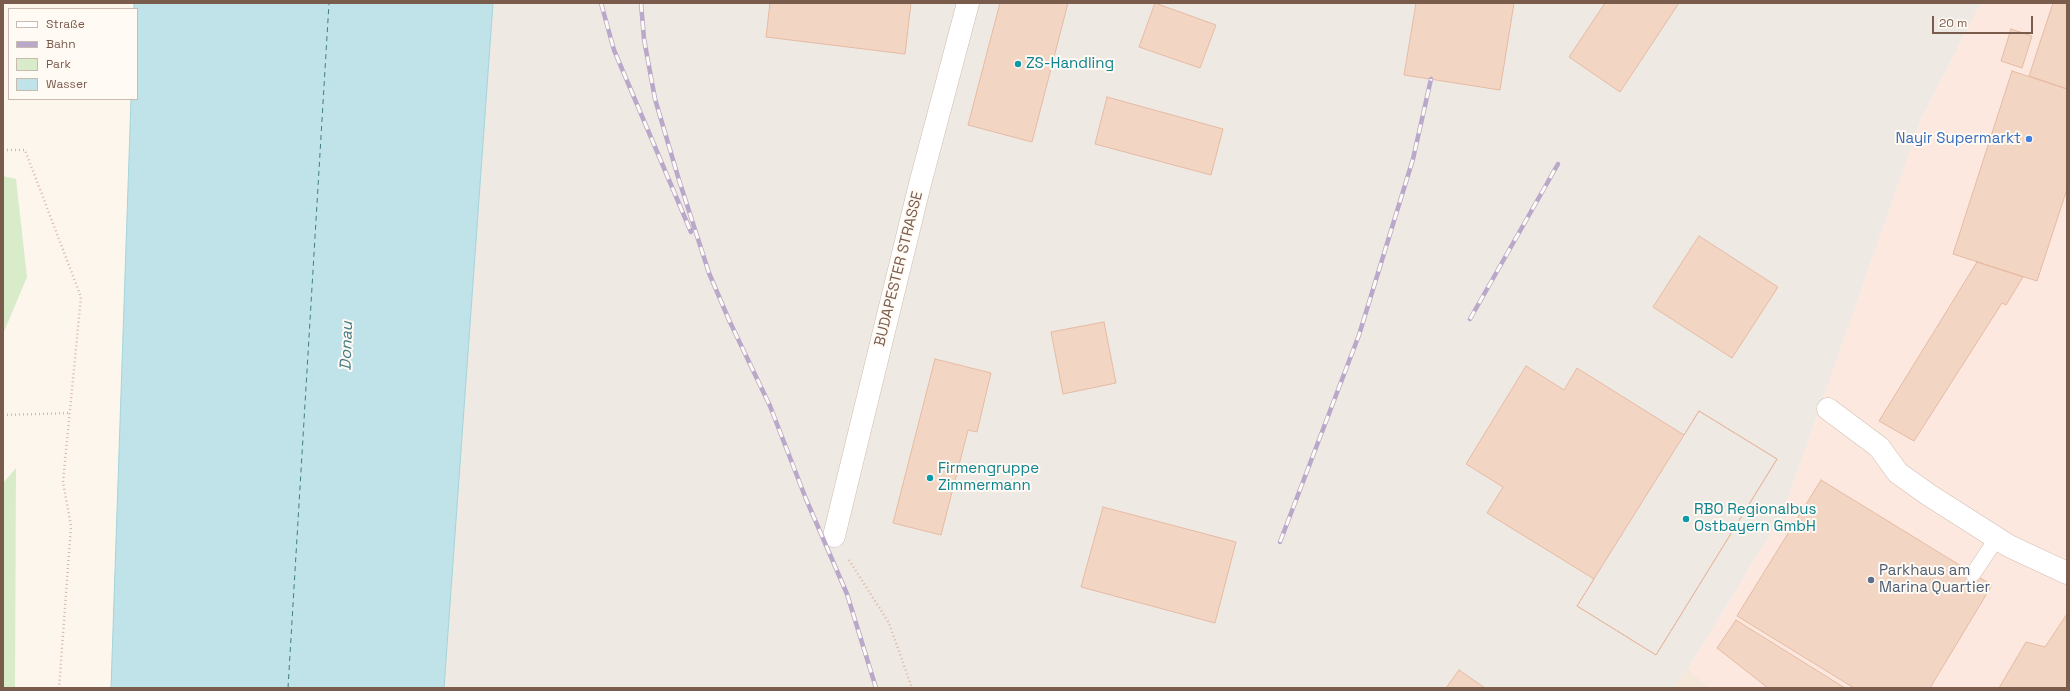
<!DOCTYPE html>
<html>
<head>
<meta charset="utf-8">
<style>
	body { margin:0 }
	#map { position:relative; width:2070px; height:691px; overflow:hidden; background:#fdf6ec; font-family:"Space Grotesk",sans-serif }
	canvas { display:block }
	.frame { position:absolute; inset:0; border:4px solid #7a5c4d; pointer-events:none }
	.legend { position:absolute; left:8px; top:8px; width:130px; height:92px; box-sizing:border-box; background:#fffaf3; border:1px solid #cabbb1; margin:0; padding:5px 7px; list-style:none; font-size:12px; color:#7a5c4d }
	.legend li { display:flex; align-items:center; gap:8px; height:20px }
	.legend b { width:20px; border:1px solid #cabbb1 }
	.scale { position:absolute; left:1932px; top:16px; width:101px; height:18px; box-sizing:border-box; border:2px solid #7a5c4d; border-top:0; padding-left:5px; font-size:12px; line-height:14px; white-space:nowrap; color:#7a5c4d; -webkit-text-stroke:3px #fffaf3; paint-order:stroke }
</style>
</head>
<body>
<div id="map">
<canvas width="2070" height="691"></canvas>
<div class="frame"></div>
<ul class="legend">
<li><b style="height:5px;background:#fff"></b>Straße</li>
<li><b style="height:5px;background:#b9a8c9"></b>Bahn</li>
<li><b style="height:11px;background:#d8ecc9"></b>Park</li>
<li><b style="height:11px;background:#bfe3e8"></b>Wasser</li>
</ul>
<div class="scale">20 m</div>
</div>
<script>
const g = document.querySelector('canvas').getContext('2d');
g.lineJoin = 'round';
function fillPath(path, color) { g.fillStyle = color; g.fill(path, 'evenodd'); }
const shape = rows => new Path2D(rows.map(r => 'M' + r).join(''));
function trace(path, color, width, dash) { g.strokeStyle = color; g.lineWidth = width; g.lineCap = dash ? 'butt' : 'round'; g.setLineDash(dash || []); g.stroke(path); }
function drawText(font, color, halo, rows, align = 'center') {
  g.font = font + ' "Space Grotesk",sans-serif'; g.lineWidth = 4; g.setLineDash([]); g.textBaseline = 'middle'; g.strokeStyle = halo; g.fillStyle = color; for (const [text, x, y, turn = 0] of rows) {
    g.save(); g.translate(x, y); g.rotate((+turn || 0) * Math.PI / 180); g.textAlign = isNaN(turn) ? turn : align; if (halo) g.strokeText(text, 0, 0); g.fillText(text, 0, 0); g.restore();
  }
}
fillPath(shape([
	[1688,669,1711,688,1673,688]
]), '#f5e8da');
fillPath(shape([
	[1981,3,2067,3,2067,688,1711,688,1688,669,1782,515,1922,117]
]), '#fde8e0');
fillPath(shape([
	[493,3,1981,3,1922,117,1782,515,1688,669,1673,688,444,688]
]), '#efe9e4');
fillPath(shape([
	[3,176,16,179,27,277,3,334],
	[16,468,15,688,3,688,3,483]
]), '#d8ecc9');
const water = shape([
	[134,3,493,3,444,688,111,688,131,99,137,99,137,9,134,9,134,3]
]);
fillPath(water, '#bfe3e8');
trace(water, '#a5d3da', 1);
trace(shape([
	[288,688,329,3]
]), '#437c86', 1, [5, 4]);
const building = shape([
	[770,3,911,3,905,54,766,37,770,3],
	[1000,3,1068,3,1032,142,968,125,1000,3],
	[1155,3,1216,25,1200,68,1139,47,1155,3],
	[1416,3,1514,3,1500,90,1404,75,1416,3],
	[1605,3,1679,3,1620,92,1569,57,1605,3],
	[2053,3,2067,3,2067,89,2029,76,2053,3],
	[2011,29,2032,36,2022,68,2001,61,2011,29],
	[2012,71,2067,89,2067,189,2037,281,1953,254,2012,71],
	[1107,97,1223,129,1211,175,1095,144,1107,97],
	[1699,236,1778,287,1732,358,1653,307,1699,236],
	[1977,262,2023,277,2006,305,2002,303,1914,441,1879,421,1977,262],
	[1104,322,1116,383,1063,394,1051,332,1104,322],
	[935,359,991,373,977,432,968,430,941,535,893,523,935,359],
	[1526,366,1564,390,1577,368,1684,435,1699,411,1777,459,1656,655,1577,606,1594,579,1487,513,1503,487,1466,464,1526,366],
	[1699,411,1777,459,1656,655,1577,606,1699,411],
	[1821,480,1992,585,1930,688,1854,688,1737,616,1821,480],
	[1103,507,1236,542,1215,623,1081,587,1103,507],
	[2067,614,2067,688,1999,688,2026,642,2045,647,2067,614],
	[1736,620,1845,688,1768,688,1717,648,1736,620],
	[1459,670,1485,688,1446,688,1459,670]
]);
fillPath(building, '#f3d5c3');
trace(building, '#e6bba3', 1);
const service = shape([
	[1973,574,1997,538]
]);
const minor = shape([
	[1828,409,1879,447,1898,473,1929,495,2009,546,2067,573],
	[834,536,920,184,968,3]
]);
trace(service, '#d1beb0', 16);
trace(minor, '#d1beb0', 23);
trace(shape([
	[3,150,25,150,81,297,63,482,71,526,59,688],
	[3,415,70,413],
	[849,560,889,623,912,688]
]), '#d9b8a5', 2.5, [1, 3]);
trace(service, '#fff', 15);
trace(minor, '#fff', 22);
const rail = shape([
	[601,3,614,50,691,232],
	[641,3,644,39,655,99,679,180,709,273,729,320,770,406,806,499,847,594,876,688],
	[1470,319,1558,164],
	[1280,542,1359,335,1413,159,1431,79]
]);
trace(rail, '#b9a8c9', 4.5);
trace(rail, '#fffaf3', 3, [9]);
for (const [x, y, r, color] of [
	[1018,64,4,"#0f9aa8"],
	[2029,139,4,"#3f7fe0"],
	[930,478,4,"#0f9aa8"],
	[1686,519,4,"#0f9aa8"],
	[1871,580,4,"#5c6f8a"]
]) { const dot = new Path2D(); dot.arc(x, y, r, 0, 2 * Math.PI); g.fillStyle = color; g.fill(dot); trace(dot, '#fffaf3', 1.5); }
drawText('15px', '#0d838f', '#fffaf3', [
	["ZS-Handling",1026,64],
	["Firmengruppe",938,469],
	["Zimmermann",938,486],
	["RBO Regionalbus",1694,510],
	["Ostbayern GmbH",1694,527]
], 'left');
drawText('15px', '#366cbe', '#fffaf3', [
	["Nayir Supermarkt",2021,139]
], 'right');
drawText('15px', '#7a5c4d', '#fffaf3', [
	["BUDAPESTER STRASSE",899,269,-76]
]);
drawText('15px', '#4e5e75', '#fffaf3', [
	["Parkhaus am",1879,571],
	["Marina Quartier",1879,588]
], 'left');
drawText('italic 16px', '#437c86', '#fffaf3', [
	["Donau",347,346,-88]
]);
</script>
</body>
</html>
